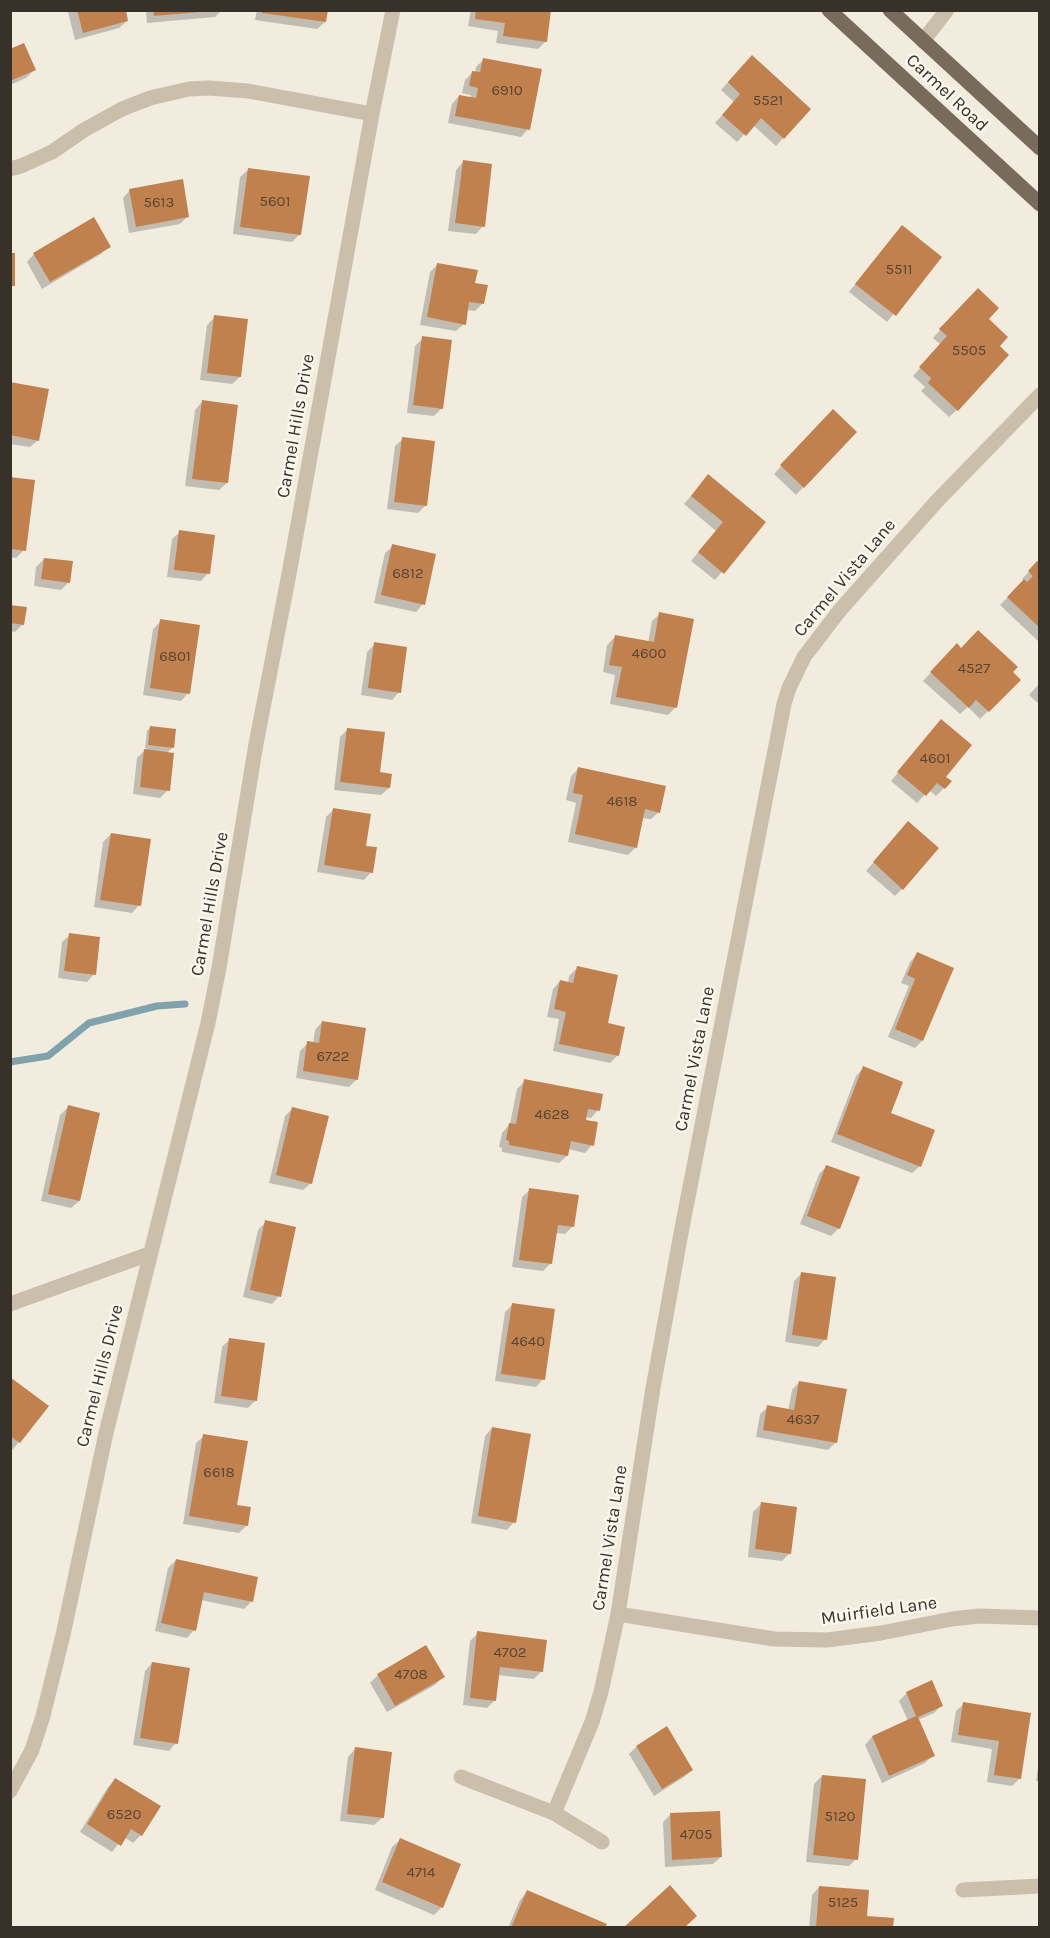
<!DOCTYPE html>
<html>
<head>
<meta charset="utf-8">
<style>
	body { margin:0 }
	#map { position:relative; width:1050px; height:1938px; overflow:hidden; background:#f2ecdf; font-family:Karla,sans-serif }
	canvas { display:block }
	.frame { position:absolute; inset:0; border:12px solid #37312a; pointer-events:none }
</style>
</head>
<body>
<div id="map">
<canvas width="1050" height="1938"></canvas>
<div class="frame"></div>
</div>
<script>
const g = document.querySelector('canvas').getContext('2d');
g.lineJoin = 'round';
function fillPath(path, color) { g.fillStyle = color; g.fill(path, 'evenodd'); }
const shape = rows => new Path2D(rows.map(r => 'M' + r).join(''));
function trace(path, color, width, dash) { g.strokeStyle = color; g.lineWidth = width; g.lineCap = dash ? 'butt' : 'round'; g.setLineDash(dash || []); g.stroke(path); }
function drawText(font, color, halo, rows, align = 'center') {
  g.font = font + ' Karla,sans-serif'; g.lineWidth = 5; g.setLineDash([]); g.textBaseline = 'middle'; g.strokeStyle = halo; g.fillStyle = color; for (const [text, x, y, turn = 0] of rows) {
    g.save(); g.translate(x, y); g.rotate((+turn || 0) * Math.PI / 180); g.textAlign = isNaN(turn) ? turn : align; if (halo) g.strokeText(text, 0, 0); g.fillText(text, 0, 0); g.restore();
  }
}
fillPath(shape([
	[70,10,124,10,127,21,119,28,75,40,68,12],
	[146,10,222,10,215,17,147,23],
	[257,10,327,10,325,22,317,29,255,20],
	[471,10,550,10,545,42,538,49,496,43,498,31,468,26],
	[10,51,34,70,26,78,10,85],
	[484,59,528,129,521,137,448,123,452,104,459,96,470,99,471,95,462,93,465,80,473,72,475,73,476,67],
	[744,64,783,138,776,146,753,125,737,142,715,123,734,102,721,90],
	[463,162,483,226,476,234,448,231,456,170],
	[248,170,300,234,292,242,233,234,240,177],
	[130,190,188,216,180,224,129,233,123,198],
	[895,234,940,257,887,322,849,292],
	[109,246,101,254,42,289,27,262,34,254],
	[438,264,474,284,482,304,475,311,467,310,464,324,456,331,420,325,430,272],
	[970,297,987,319,998,346,957,410,949,417,921,391,925,387,913,376,941,345,933,338],
	[215,317,240,377,232,384,200,380,207,325],
	[423,338,442,408,434,416,407,413,415,346],
	[10,383,38,440,30,447,10,444],
	[202,402,227,483,219,490,185,486,195,410],
	[833,411,855,432,796,495,774,474],
	[403,439,426,505,418,513,387,509,395,446],
	[10,478,24,550,16,558,10,557],
	[701,484,764,522,715,580,691,561,716,531,684,504],
	[180,532,208,573,201,581,167,577,172,539],
	[393,546,423,604,416,612,374,603,385,553],
	[44,559,69,582,61,590,34,586,36,567],
	[1037,563,1040,566,1040,643,1000,605,1024,581,1022,579],
	[10,606,23,624,15,632,10,631],
	[660,614,676,707,668,715,610,704,615,675,603,672,607,645,615,637,648,643,652,621],
	[161,621,188,693,181,701,143,695,153,629],
	[375,644,399,692,392,700,361,695,367,652],
	[961,650,1011,672,1019,680,980,719,968,707,960,714,923,681,949,653],
	[1040,683,1040,705,1029,695],
	[150,728,173,747,167,753,168,790,160,798,133,794,137,758,147,748,145,748,147,731],
	[348,729,389,788,381,795,334,790,340,737],
	[934,729,944,777,944,788,936,796,929,790,917,803,891,781],
	[579,768,659,812,651,819,642,818,636,847,628,855,568,842,576,803,566,800,571,776],
	[334,809,364,847,371,872,364,880,317,872,326,817],
	[901,831,902,889,895,896,866,871],
	[111,834,139,905,132,913,94,907,103,842],
	[70,935,94,974,87,982,58,978,62,942],
	[917,954,922,1041,915,1048,888,1037,909,986,901,983,910,962],
	[577,968,606,1024,618,1055,610,1063,553,1051,559,1019,547,1017,553,989,560,981,568,983,569,976],
	[322,1022,357,1079,349,1087,296,1078,300,1051,308,1043,313,1044,315,1030],
	[863,1068,920,1166,912,1173,831,1142,856,1076],
	[525,1081,598,1110,591,1118,585,1117,592,1145,585,1153,568,1149,567,1156,559,1163,502,1152,502,1148,499,1147,502,1133,510,1124,517,1089],
	[68,1107,79,1201,71,1208,41,1201,60,1115],
	[292,1109,311,1183,303,1190,269,1183,285,1116],
	[827,1166,839,1228,831,1236,800,1224,819,1174],
	[530,1190,573,1226,565,1234,555,1233,550,1264,543,1271,512,1267,522,1197],
	[266,1222,279,1296,272,1304,243,1297,258,1230],
	[802,1273,825,1339,818,1347,785,1342,794,1281],
	[512,1305,543,1379,536,1387,495,1381,505,1312],
	[230,1339,256,1400,248,1408,214,1403,222,1347],
	[10,1378,19,1442,12,1450,10,1449],
	[799,1382,836,1442,828,1450,756,1437,760,1414,768,1407,788,1411,792,1390],
	[492,1428,514,1522,507,1530,471,1523,485,1436],
	[204,1436,235,1506,247,1525,239,1533,183,1524,196,1443],
	[761,1504,790,1553,782,1561,748,1557,753,1512],
	[176,1560,251,1602,244,1609,201,1600,194,1630,187,1638,155,1631,168,1568],
	[478,1633,542,1671,534,1679,497,1675,495,1700,487,1708,463,1705,470,1641],
	[152,1663,176,1743,169,1751,133,1745,145,1671],
	[378,1675,443,1677,435,1685,387,1712,370,1683],
	[907,1693,941,1706,934,1713,918,1720,933,1755,925,1763,882,1783,865,1745,872,1737,908,1721,899,1701],
	[964,1704,1030,1714,1019,1779,1012,1786,987,1782,992,1749,951,1742,956,1711],
	[636,1747,692,1770,684,1777,654,1796,629,1754],
	[355,1749,382,1818,374,1825,340,1821,348,1757],
	[1040,1754,1040,1781,1036,1781],
	[822,1776,856,1859,849,1866,806,1862,814,1784],
	[115,1780,141,1835,133,1843,124,1837,112,1852,80,1832,108,1787],
	[670,1815,721,1857,713,1864,665,1867,663,1822],
	[400,1840,442,1907,434,1915,375,1890,392,1847],
	[819,1887,866,1917,891,1928,809,1928,812,1895],
	[527,1892,604,1928,508,1928,520,1900]
]), '#0003');
trace(shape([
	[10,1062,48,1056,89,1023,157,1006,185,1004]
]), '#7fa2ad', 7);
fillPath(shape([
	[77,10,126,10,128,21,83,33],
	[153,10,200,10,200,12,154,16],
	[262,10,328,10,326,22,262,13],
	[476,10,551,10,547,42,503,36,505,23,475,19],
	[24,43,36,70,10,81,10,49],
	[752,55,811,109,784,139,761,118,746,136,722,115,740,94,728,82],
	[483,58,542,69,530,130,455,116,459,95,476,98,478,88,469,86,472,71,480,72],
	[463,160,492,164,485,227,455,223],
	[248,168,310,176,301,235,240,227],
	[183,179,189,217,136,227,129,189],
	[94,217,111,247,50,282,33,253],
	[902,225,942,257,896,316,855,284],
	[10,253,15,253,15,286,10,286],
	[437,263,478,270,475,283,488,285,484,304,469,302,466,325,427,317],
	[978,288,999,308,989,319,1008,337,1000,346,1009,355,958,411,928,383,931,378,919,367,947,336,939,329],
	[214,315,248,319,241,377,207,373],
	[422,336,452,340,443,409,413,405],
	[10,382,49,389,39,441,10,435],
	[202,400,238,405,228,483,192,479],
	[833,409,857,432,804,488,780,465],
	[402,437,435,441,427,506,394,502],
	[708,474,766,522,724,574,698,552,723,522,691,496],
	[10,477,35,480,26,551,10,549],
	[179,530,215,535,210,574,174,570],
	[392,544,436,554,425,605,381,595],
	[44,558,73,561,70,583,41,579],
	[1037,561,1040,563,1040,628,1007,597,1024,579,1027,582,1033,576,1028,571],
	[10,605,27,607,24,625,10,623],
	[659,612,694,619,677,708,616,697,622,667,609,665,615,635,654,642],
	[160,619,200,625,190,694,150,688],
	[978,630,1018,667,1013,672,1021,680,989,712,976,700,969,708,930,672,957,643,961,648],
	[374,642,407,647,401,693,368,688],
	[941,719,972,745,946,777,952,781,945,789,937,783,926,796,897,772],
	[150,726,176,729,174,748,148,745],
	[347,728,385,732,380,772,392,774,390,788,340,782],
	[144,749,174,753,170,791,140,787],
	[578,767,666,786,660,813,645,809,637,848,575,834,583,795,573,793],
	[333,808,371,814,366,846,377,847,373,873,324,865],
	[908,821,939,848,903,890,873,862],
	[111,833,151,839,141,906,100,900],
	[69,933,100,937,96,975,64,971],
	[917,952,954,968,923,1041,895,1029,915,979,907,975],
	[577,966,618,975,608,1023,625,1027,619,1056,559,1044,566,1012,554,1009,560,980,573,983],
	[322,1021,366,1028,358,1080,303,1071,307,1041,319,1043],
	[863,1066,903,1082,891,1113,935,1130,921,1167,837,1134],
	[524,1079,603,1094,600,1111,588,1109,586,1120,598,1122,594,1146,571,1141,568,1156,509,1145,509,1141,506,1140,509,1123,516,1124],
	[68,1105,100,1113,80,1201,48,1194],
	[292,1107,329,1116,312,1184,276,1175],
	[826,1165,860,1177,840,1229,807,1216],
	[529,1188,579,1195,574,1227,558,1225,552,1264,519,1260],
	[265,1220,296,1227,281,1297,250,1290],
	[801,1272,836,1277,827,1340,792,1335],
	[512,1303,555,1309,545,1380,501,1374],
	[229,1338,265,1343,257,1401,221,1396],
	[10,1377,49,1406,20,1443,10,1436],
	[799,1381,847,1389,837,1443,763,1430,767,1405,794,1410],
	[492,1427,531,1434,516,1523,478,1516],
	[203,1434,248,1441,237,1505,251,1507,248,1526,189,1516],
	[761,1502,797,1507,791,1554,755,1549],
	[176,1559,258,1577,253,1602,204,1592,196,1631,161,1623],
	[477,1631,547,1640,543,1672,500,1667,496,1701,470,1698],
	[426,1645,445,1677,395,1706,377,1674],
	[152,1662,190,1668,178,1744,140,1738],
	[932,1680,943,1706,918,1717,935,1756,889,1776,872,1736,916,1716,906,1692],
	[963,1702,1031,1713,1021,1779,994,1775,999,1741,958,1735],
	[667,1726,693,1770,662,1789,636,1746],
	[355,1747,392,1752,384,1818,347,1814],
	[822,1775,866,1779,858,1860,813,1855],
	[115,1778,161,1806,142,1836,131,1829,121,1846,87,1824],
	[720,1811,722,1857,672,1860,670,1813],
	[400,1838,461,1864,443,1908,382,1882],
	[670,1885,697,1916,684,1928,623,1928],
	[819,1886,869,1890,867,1916,894,1918,893,1928,816,1928],
	[527,1890,607,1924,605,1928,511,1928]
]), '#c0814f');
trace(shape([
	[923,41,947,10],
	[10,169,21,166,52,152,84,130,122,109,150,98,189,89,209,88,248,91,372,114],
	[10,1304,149,1254],
	[618,1614,774,1639,827,1640,881,1633,952,1619,979,1616,1040,1618],
	[461,1777,554,1813,602,1842],
	[10,1791,32,1750,43,1716,63,1635,106,1433,208,1023,219,968,256,744,289,574,372,114,393,10],
	[554,1813,592,1722,601,1692,618,1614,653,1388,681,1233,784,704,789,688,804,657,840,610,937,501,1040,395],
	[963,1890,1040,1886]
]), '#c9bfab', 15);
trace(shape([
	[829,10,1040,204],
	[890,10,1040,148]
]), '#796b5c', 15);
drawText('15px', '#594533', null, [
	["6910",507,91],
	["5521",768,101],
	["5601",275,202],
	["5613",159,203],
	["5511",899,270],
	["5505",969,351],
	["6812",408,574],
	["4600",649,654],
	["6801",175,657],
	["4527",974,669],
	["4601",935,759],
	["4618",622,802],
	["6722",333,1057],
	["4628",552,1115],
	["4640",528,1342],
	["4637",803,1420],
	["6618",219,1473],
	["4702",510,1653],
	["4708",411,1675],
	["6520",124,1815],
	["5120",840,1817],
	["4705",696,1835],
	["4714",421,1873],
	["5125",843,1903]
]);
drawText('18px', '#37312a', '#f9f6eb', [
	["Carmel Road",947,93,43],
	["Carmel Hills Drive",296,426,-80],
	["Carmel Vista Lane",845,578,-50],
	["Carmel Hills Drive",210,904,-80],
	["Carmel Vista Lane",695,1059,-79],
	["Carmel Hills Drive",100,1376,-76],
	["Carmel Vista Lane",610,1538,-81],
	["Muirfield Lane",879,1611,-8]
]);
</script>
</body>
</html>
